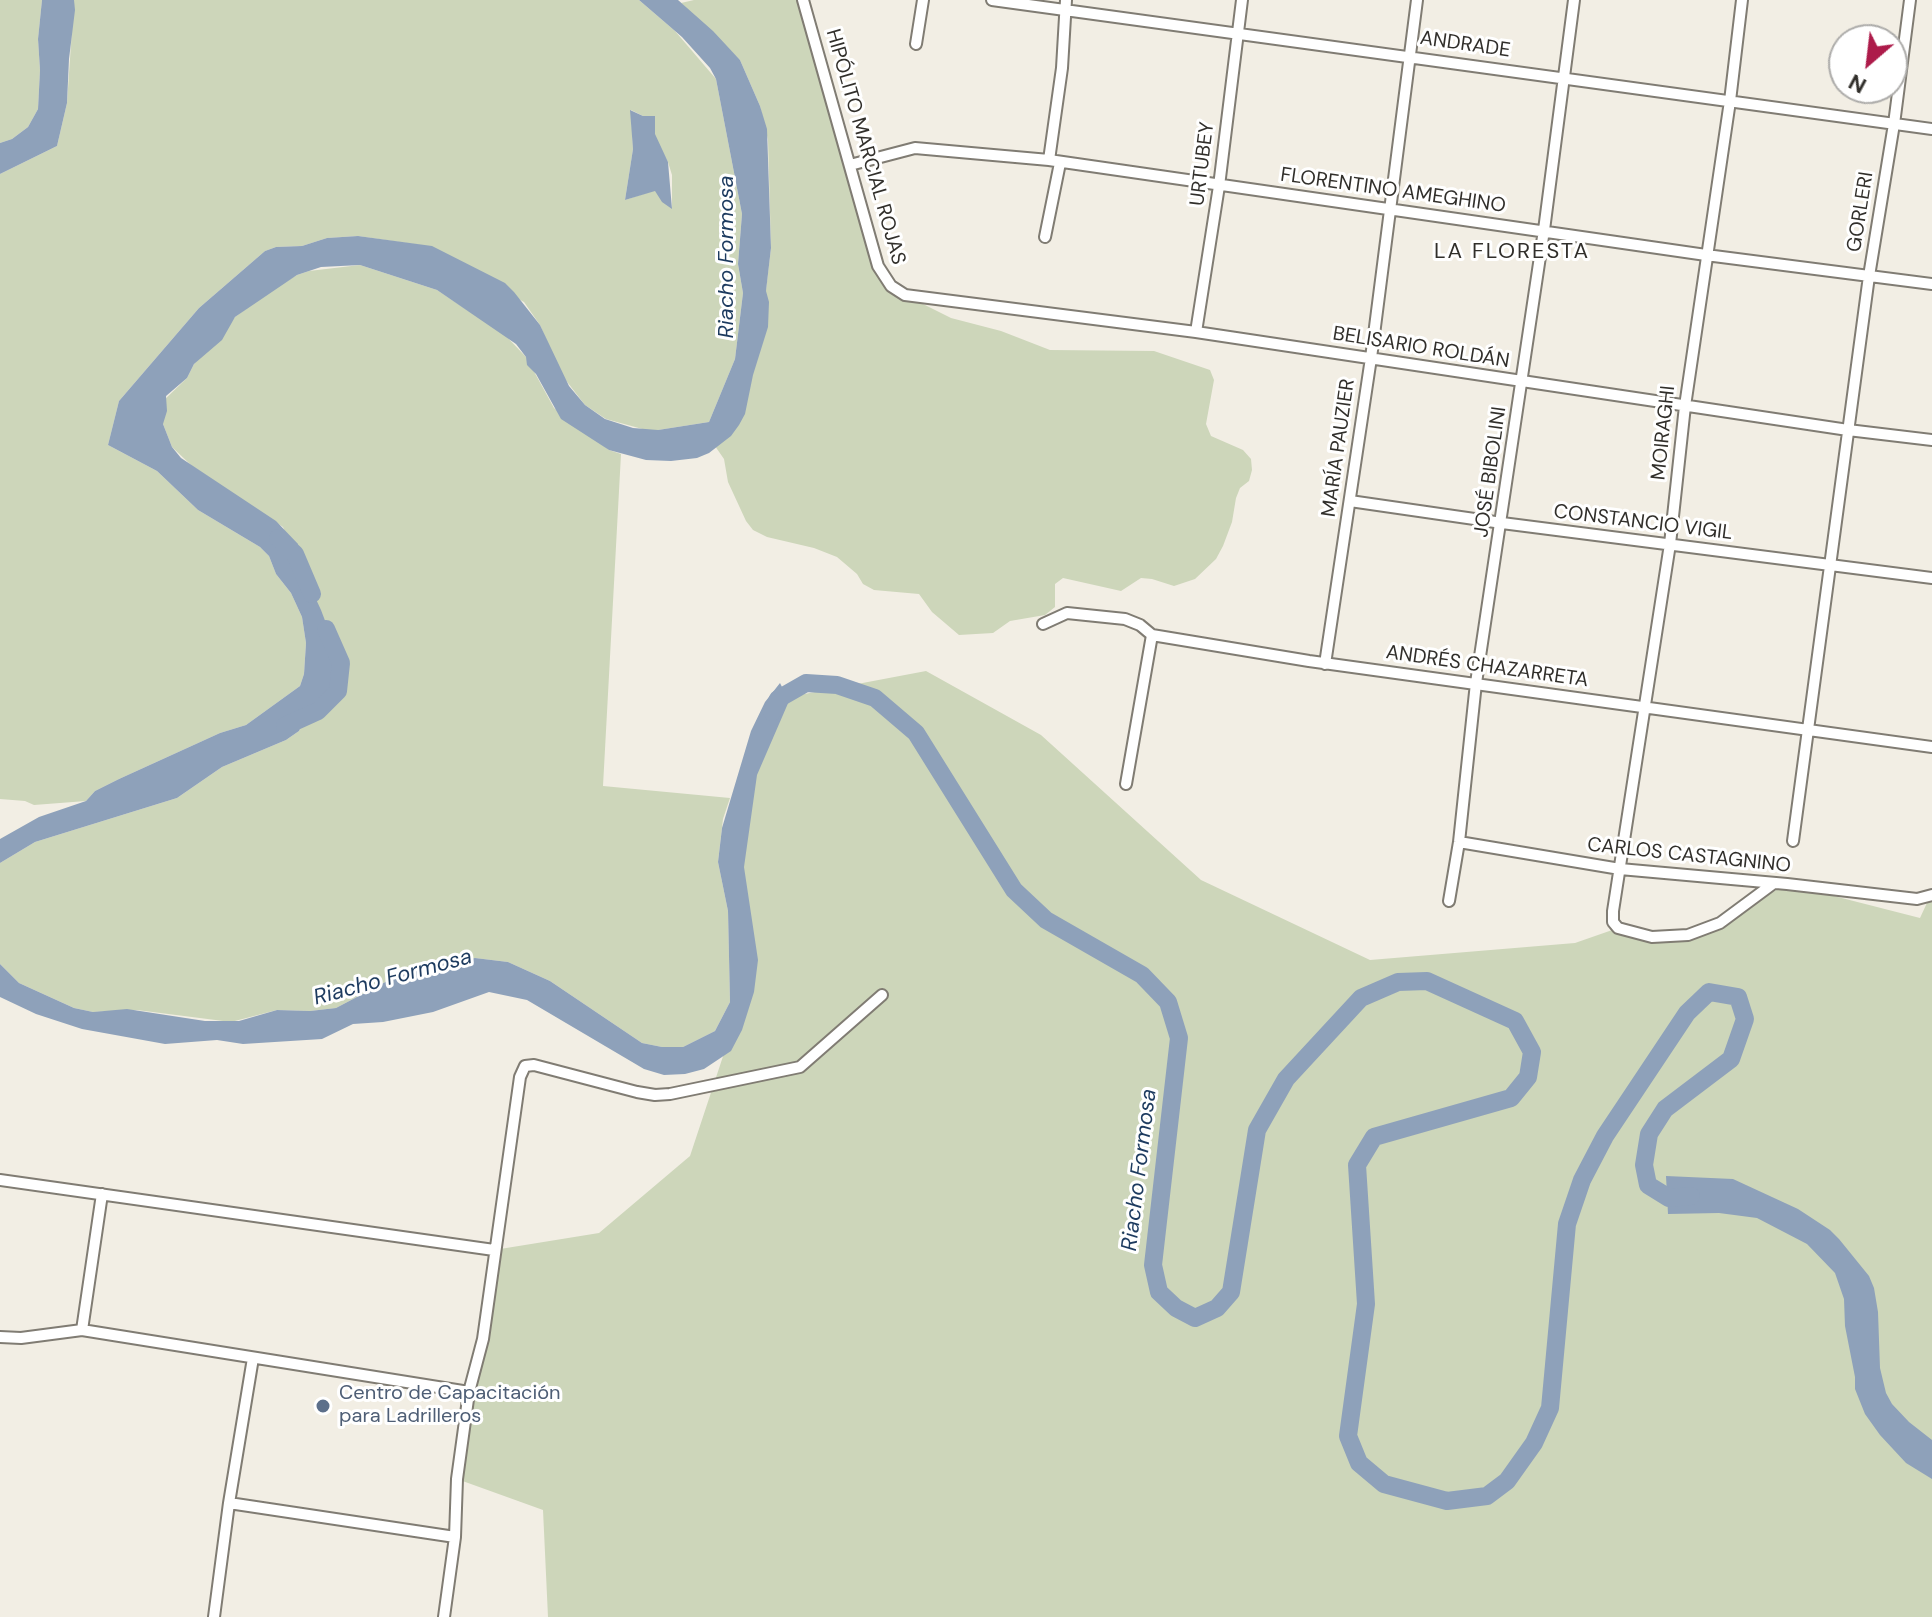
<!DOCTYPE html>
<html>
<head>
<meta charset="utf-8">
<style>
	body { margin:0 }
	#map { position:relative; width:1932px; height:1617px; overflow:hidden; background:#f2eee4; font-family:"DM Sans",sans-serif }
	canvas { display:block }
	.north { position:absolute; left:1828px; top:24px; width:80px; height:80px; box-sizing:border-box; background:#fff; border:2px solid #adacaa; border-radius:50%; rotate:208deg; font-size:22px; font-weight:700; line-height:32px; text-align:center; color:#312f2b }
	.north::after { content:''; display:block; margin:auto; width:28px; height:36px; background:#ad1b4a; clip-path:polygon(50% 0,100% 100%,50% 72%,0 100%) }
</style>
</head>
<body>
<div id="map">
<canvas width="1932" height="1617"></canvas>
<div class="north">N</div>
</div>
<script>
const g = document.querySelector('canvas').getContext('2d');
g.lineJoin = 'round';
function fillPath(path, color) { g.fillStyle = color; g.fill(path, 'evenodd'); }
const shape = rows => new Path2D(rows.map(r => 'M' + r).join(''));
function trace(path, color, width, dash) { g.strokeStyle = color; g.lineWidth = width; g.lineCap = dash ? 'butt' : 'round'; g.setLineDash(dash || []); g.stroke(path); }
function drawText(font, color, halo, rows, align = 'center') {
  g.font = font + ' "DM Sans",sans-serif'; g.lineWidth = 6; g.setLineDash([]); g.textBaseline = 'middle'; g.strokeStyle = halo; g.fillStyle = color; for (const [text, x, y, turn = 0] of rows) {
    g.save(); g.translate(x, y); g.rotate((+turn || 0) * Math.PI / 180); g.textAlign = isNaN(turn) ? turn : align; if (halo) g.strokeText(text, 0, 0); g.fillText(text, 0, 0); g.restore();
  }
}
fillPath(shape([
	[0,0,42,0,38,39,40,70,38,109,28,127,12,139,0,143],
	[74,0,639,0,675,31,716,79,742,214,738,264,743,293,735,359,709,422,658,430,646,430,606,419,585,405,561,374,540,325,524,302,420,245,358,236,327,238,302,246,276,247,265,251,199,308,119,401,108,445,157,471,198,510,260,547,269,556,276,574,291,593,302,617,306,643,304,674,300,686,246,725,220,733,119,779,95,791,86,801,34,805,25,801,0,799,0,174,57,146,67,103],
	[631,110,643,116,668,162,672,175,672,208,655,190,625,200,633,149],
	[694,0,803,0,878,266,905,295,951,318,1001,331,1050,350,1154,351,1210,370,1214,380,1206,424,1211,436,1243,450,1251,459,1252,470,1249,481,1240,488,1236,498,1232,522,1223,546,1216,559,1195,579,1174,586,1152,579,1141,578,1121,591,1063,578,1055,584,1055,607,1045,615,1010,621,993,633,959,635,932,612,919,594,874,590,863,584,857,574,837,557,814,548,767,537,753,530,746,521,728,482,724,459,708,436,766,290,771,248,768,140,760,106,740,60,681,3],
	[360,265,437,290,505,335,526,357,554,408,609,450,621,454,603,786,730,798,723,819,718,862,728,911,730,1002,715,1031,683,1047,662,1047,642,1043,550,981,508,962,475,958,412,968,336,1008,310,1011,277,1010,231,1022,137,1010,93,1012,74,1008,19,983,0,964,0,863,35,842,177,798,222,767,286,740,299,731,305,717,338,691,341,663,283,527,192,466,172,447,163,424,160,404,187,378,194,364,235,317,270,291,297,275,309,271],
	[926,671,1041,735,1201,880,1370,960,1575,943,1618,928,1652,937,1706,930,1787,884,1920,918,1932,892,1932,1617,548,1617,543,1510,457,1479,494,1250,599,1233,690,1156,739,1008,735,843,778,699]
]), '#cdd6ba');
fillPath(shape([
	[42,0,74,0,75,10,69,59,67,103,57,146,0,174,0,143,12,139,28,127,38,109,40,70,38,39],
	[639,0,678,0,713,31,740,60,760,106,767,129,771,248,766,291,769,302,768,327,753,375,745,414,739,425,731,436,709,453,697,458,671,461,646,460,609,450,561,419,536,374,527,365,526,357,516,344,437,290,360,265,321,267,297,275,235,317,222,340,194,364,187,378,166,396,167,411,163,424,172,447,181,458,276,521,298,544,295,554,321,610,341,663,326,703,318,711,305,717,299,731,286,740,222,767,177,798,35,842,0,863,0,839,39,817,86,801,95,791,119,779,220,733,246,725,300,686,304,674,306,643,302,617,291,593,276,574,269,556,260,547,198,510,157,471,108,445,119,401,199,308,265,251,276,247,302,246,327,238,358,236,432,246,505,283,514,292,540,325,569,386,585,405,605,419,633,428,658,430,709,422,735,359,743,293,738,264,742,214,716,79,710,68,682,37],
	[630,110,643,116,655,116,655,134,668,162,672,209,662,202,655,191,625,200,633,149],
	[780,683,789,701,757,775,744,867,758,960,754,992,742,1030,731,1051,704,1069,685,1074,664,1075,644,1069,527,1000,489,992,433,1012,383,1022,353,1024,322,1039,243,1044,217,1040,165,1044,82,1029,36,1014,0,997,0,964,19,983,74,1008,93,1012,127,1009,205,1021,239,1021,277,1010,310,1011,336,1008,412,968,475,958,508,962,550,981,642,1043,662,1047,683,1047,715,1031,730,1002,728,911,718,862,722,828,751,731,765,702],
	[1666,1176,1733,1179,1798,1209,1830,1230,1839,1239,1869,1276,1874,1288,1878,1312,1880,1368,1886,1393,1892,1404,1909,1422,1932,1440,1932,1479,1906,1463,1880,1435,1865,1414,1855,1389,1855,1377,1845,1326,1844,1299,1835,1273,1807,1244,1757,1218,1719,1213,1668,1214]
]), '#8ea1ba');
trace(shape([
	[278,538,295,554,312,594],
	[772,712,778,699,806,683,837,685,875,698,916,733,1014,890,1046,920,1142,975,1168,1002,1179,1038,1153,1265,1159,1292,1176,1308,1195,1318,1217,1308,1231,1292,1257,1130,1286,1079,1361,998,1398,982,1427,981,1515,1021,1532,1052,1528,1077,1511,1098,1374,1137,1357,1165,1366,1304,1348,1436,1359,1463,1384,1484,1447,1501,1487,1496,1507,1481,1534,1443,1550,1408,1567,1224,1582,1180,1605,1136,1687,1013,1709,992,1738,997,1745,1019,1731,1059,1665,1109,1649,1134,1644,1165,1648,1185,1669,1198,1691,1196],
	[285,726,318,711,338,691,341,663,326,629]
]), '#8ea1ba', 18);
const minor = shape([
	[803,0,878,266,891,286,905,295,1196,332,1848,430,1932,440],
	[992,0,1932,129],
	[1742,0,1730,101,1685,406,1670,544,1613,911,1613,922,1618,928,1652,937,1688,935,1720,923,1774,883],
	[916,44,923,0],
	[1049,160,1062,68,1066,0],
	[850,165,915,148,1049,160,1706,255,1932,284],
	[1045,237,1060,163],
	[1196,332,1219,186,1242,0],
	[1350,501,1502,523,1932,578],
	[1043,624,1067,613,1125,619,1140,625,1152,635,1309,661,1932,747],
	[1325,664,1371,358,1417,0],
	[1126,784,1152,635],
	[1793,841,1869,276,1894,124,1910,0],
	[1459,842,1620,869,1787,884,1917,899,1932,895],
	[1449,901,1459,842,1476,683,1544,230,1574,0],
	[0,1180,494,1250],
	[82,1330,102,1194],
	[0,1337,21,1338,82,1330,469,1392],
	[229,1503,455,1537],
	[214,1617,229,1503,253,1358],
	[444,1617,455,1537,457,1479,469,1392,483,1339,520,1077,525,1066,534,1065,637,1092,655,1095,670,1094,800,1067,882,995]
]);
trace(minor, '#807c73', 14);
trace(minor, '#fff', 10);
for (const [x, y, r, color] of [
	[323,1406,8,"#5c6f8a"]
]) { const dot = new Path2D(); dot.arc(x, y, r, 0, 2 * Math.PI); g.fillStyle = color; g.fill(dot); trace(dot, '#fff', 3); }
drawText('20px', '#312f2b', '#fff', [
	["ANDRADE",1465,45,8],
	["HIPÓLITO MARCIAL ROJAS",865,147,74],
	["URTUBEY",1203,164,-83],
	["FLORENTINO AMEGHINO",1393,191,8],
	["GORLERI",1861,212,-81],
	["BELISARIO ROLDÁN",1421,348,9],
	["MOIRAGHI",1664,433,-84],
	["MARÍA PAUZIER",1339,448,-82],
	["JOSÉ BIBOLINI",1491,472,-82],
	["CONSTANCIO VIGIL",1643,523,7],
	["ANDRÉS CHAZARRETA",1487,667,8],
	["CARLOS CASTAGNINO",1689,856,6]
]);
drawText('20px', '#4e5e75', '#fff', [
	["Centro de Capacitación",339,1394],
	["para Ladrilleros",339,1417]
], 'left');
g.letterSpacing = '2px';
drawText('22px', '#312f2b', '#fff', [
	["LA FLORESTA",1512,252]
]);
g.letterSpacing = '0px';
drawText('italic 22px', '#1d3b5f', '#fff', [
	["Riacho Formosa",727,257,-90],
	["Riacho Formosa",393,978,-15],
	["Riacho Formosa",1140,1170,-83]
]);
</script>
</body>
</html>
